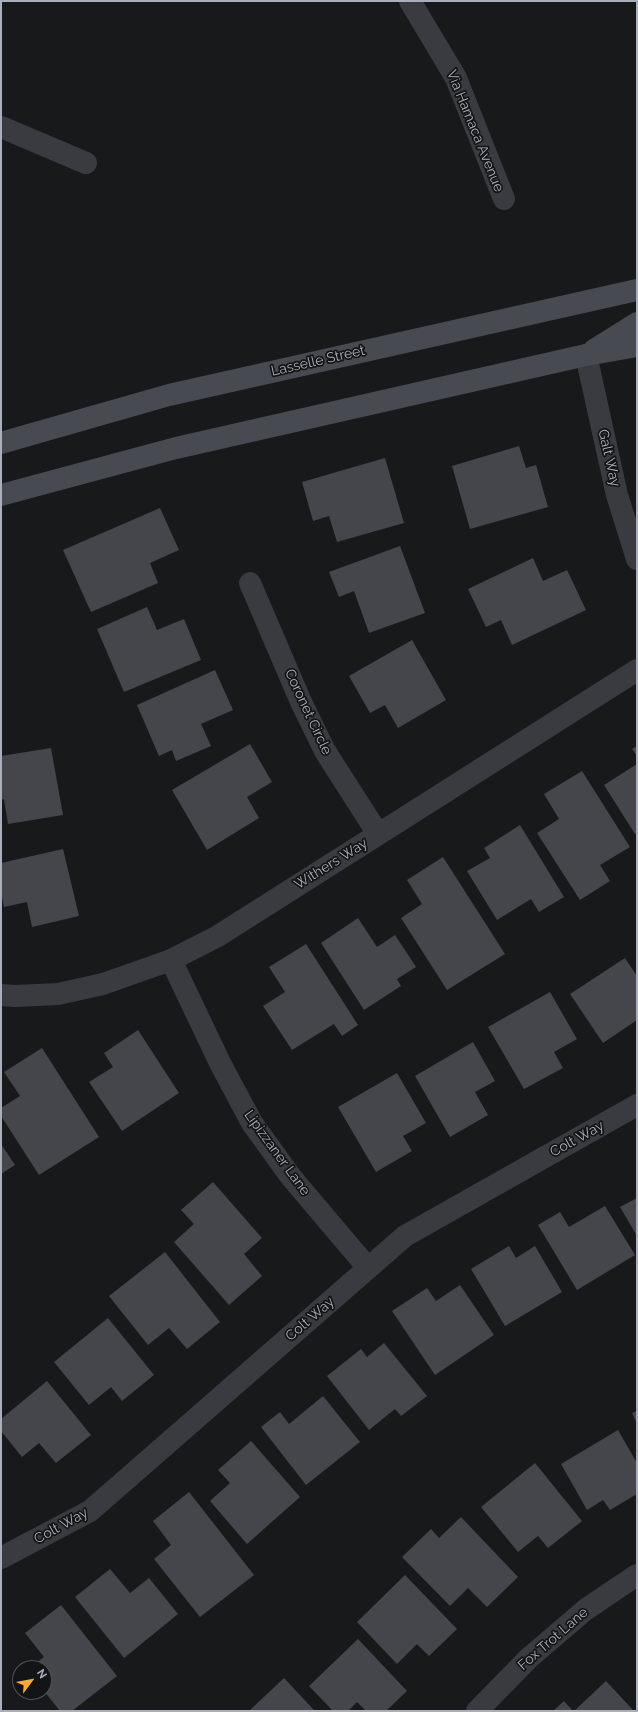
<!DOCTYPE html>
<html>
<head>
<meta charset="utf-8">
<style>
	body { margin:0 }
	#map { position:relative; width:638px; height:1712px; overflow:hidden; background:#18191b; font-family:Raleway,sans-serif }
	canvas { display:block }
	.frame { position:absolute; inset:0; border:2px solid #aab0bb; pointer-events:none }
	.north { position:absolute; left:12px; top:1660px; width:40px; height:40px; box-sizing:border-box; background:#131416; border:1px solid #4f5258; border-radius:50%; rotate:58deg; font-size:11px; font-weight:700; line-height:16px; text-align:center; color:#aab0bb }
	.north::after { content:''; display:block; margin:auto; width:14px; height:18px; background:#f9ac32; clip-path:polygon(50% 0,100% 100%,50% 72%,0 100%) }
</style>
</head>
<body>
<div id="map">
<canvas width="638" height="1712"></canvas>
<div class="frame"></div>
<div class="north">N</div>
</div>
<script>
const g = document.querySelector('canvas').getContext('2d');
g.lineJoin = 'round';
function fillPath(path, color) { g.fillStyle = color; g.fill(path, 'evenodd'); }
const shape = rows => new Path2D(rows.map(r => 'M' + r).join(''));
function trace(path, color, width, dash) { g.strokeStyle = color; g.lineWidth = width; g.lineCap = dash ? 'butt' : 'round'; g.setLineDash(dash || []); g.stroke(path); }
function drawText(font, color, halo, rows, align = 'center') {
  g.font = font + ' Raleway,sans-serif'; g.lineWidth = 3.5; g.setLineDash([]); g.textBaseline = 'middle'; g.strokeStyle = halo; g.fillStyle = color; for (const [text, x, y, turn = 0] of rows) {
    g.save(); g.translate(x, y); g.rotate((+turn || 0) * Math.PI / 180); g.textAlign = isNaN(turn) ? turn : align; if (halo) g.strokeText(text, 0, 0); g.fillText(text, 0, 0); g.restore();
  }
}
fillPath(shape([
	[519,446,526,468,536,465,548,507,470,529,452,466],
	[385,458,404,523,337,542,329,516,313,521,302,482],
	[160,508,179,550,150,563,158,583,91,612,63,550],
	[400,546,425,613,369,633,354,591,339,597,329,572],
	[533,558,543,581,567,570,586,610,512,645,501,620,486,627,468,589],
	[147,607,157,630,184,619,201,660,124,692,97,629],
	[412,640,446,700,398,728,385,705,370,713,349,676],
	[215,670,233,710,201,724,211,746,176,761,172,750,159,756,137,705],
	[250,744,272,782,247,797,259,818,207,850,172,790],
	[637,746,637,756,632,749],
	[51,748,63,815,8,824,4,799,1,800,1,756],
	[637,764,637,833,635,834,604,785],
	[582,771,630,847,600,865,610,881,580,900,537,833,559,819,544,794],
	[520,825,564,897,539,912,531,899,497,920,467,871,490,858,484,848],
	[63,849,79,916,32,927,27,902,4,907,1,892,1,863],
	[443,857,505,954,447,990,401,918,422,904,407,880],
	[358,918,377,947,395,935,416,967,397,979,401,986,364,1010,321,943],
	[306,944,358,1025,342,1036,334,1024,292,1050,263,1006,285,992,269,967],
	[625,958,637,976,637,1020,603,1043,570,994],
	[550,992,577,1039,554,1052,563,1068,524,1089,488,1027],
	[138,1030,179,1093,122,1131,89,1082,113,1067,104,1053],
	[473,1042,495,1081,475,1092,488,1115,450,1137,415,1076],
	[42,1048,99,1137,39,1175,1,1116,1,1108,20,1096,4,1072],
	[397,1073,426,1123,403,1136,412,1151,376,1172,338,1107],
	[1,1144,15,1165,1,1174],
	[213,1182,262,1238,244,1254,262,1276,229,1305,174,1242,194,1224,181,1210],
	[637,1198,637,1236,620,1207],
	[605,1206,635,1255,577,1290,538,1225,560,1212,569,1227],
	[509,1246,516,1258,535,1246,562,1292,505,1326,471,1269],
	[165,1252,220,1322,187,1349,169,1328,148,1345,109,1296],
	[460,1285,494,1335,435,1375,392,1311,427,1288,436,1301],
	[108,1318,154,1375,122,1401,111,1387,89,1405,54,1362],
	[384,1343,427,1396,401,1416,395,1409,369,1430,327,1376,361,1349,367,1357],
	[47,1381,91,1435,56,1463,39,1443,22,1457,1,1431,1,1419],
	[323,1396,360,1442,306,1485,261,1427,280,1412,289,1424],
	[637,1411,637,1424,632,1413],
	[618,1430,637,1463,637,1494,610,1510,603,1500,587,1510,561,1464],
	[251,1441,300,1497,247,1544,210,1501,230,1483,218,1470],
	[535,1463,582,1521,548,1548,538,1536,518,1552,481,1507],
	[189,1492,254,1575,200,1617,154,1559,171,1545,153,1521],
	[461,1517,518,1577,487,1607,468,1588,450,1606,402,1557,431,1529,439,1538],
	[110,1569,130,1593,149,1578,178,1614,124,1658,75,1597],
	[405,1575,457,1629,429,1656,417,1644,397,1664,357,1622],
	[61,1605,117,1676,72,1711,60,1711,44,1691,44,1668,30,1668,44,1657,25,1633],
	[358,1639,407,1691,386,1711,366,1711,357,1702,348,1711,333,1711,309,1686],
	[284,1678,315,1711,249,1711],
	[606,1681,634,1711,574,1711],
	[564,1701,573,1711,553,1711]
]), '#44464b');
trace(shape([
	[410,1,456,78,504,199],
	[1,127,86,163],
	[586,355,617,495,637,559],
	[250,583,301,702,325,751,378,834],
	[171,960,220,1063,252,1123,291,1177,368,1268],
	[1,995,15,996,58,994,103,984,171,960,218,936,637,670],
	[1,1558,90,1511,405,1236,637,1105],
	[477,1711,529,1658,585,1610,637,1575]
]), '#393b40', 22);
trace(shape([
	[594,350,637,323],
	[1,443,169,395,637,290],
	[1,495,176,448,586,355,637,346]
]), '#474a50', 22);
drawText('14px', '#aab0bb', '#131416', [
	["Via Hamaca Avenue",475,131,68],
	["Lasselle Street",318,361,-13],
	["Galt Way",609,458,77],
	["Coronet Circle",308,712,65],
	["Withers Way",331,864,-32],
	["Colt Way",577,1139,-29],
	["Lipizzaner Lane",277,1153,54],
	["Colt Way",310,1319,-41],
	["Colt Way",61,1526,-29],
	["Fox Trot Lane",553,1639,-41]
]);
</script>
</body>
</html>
